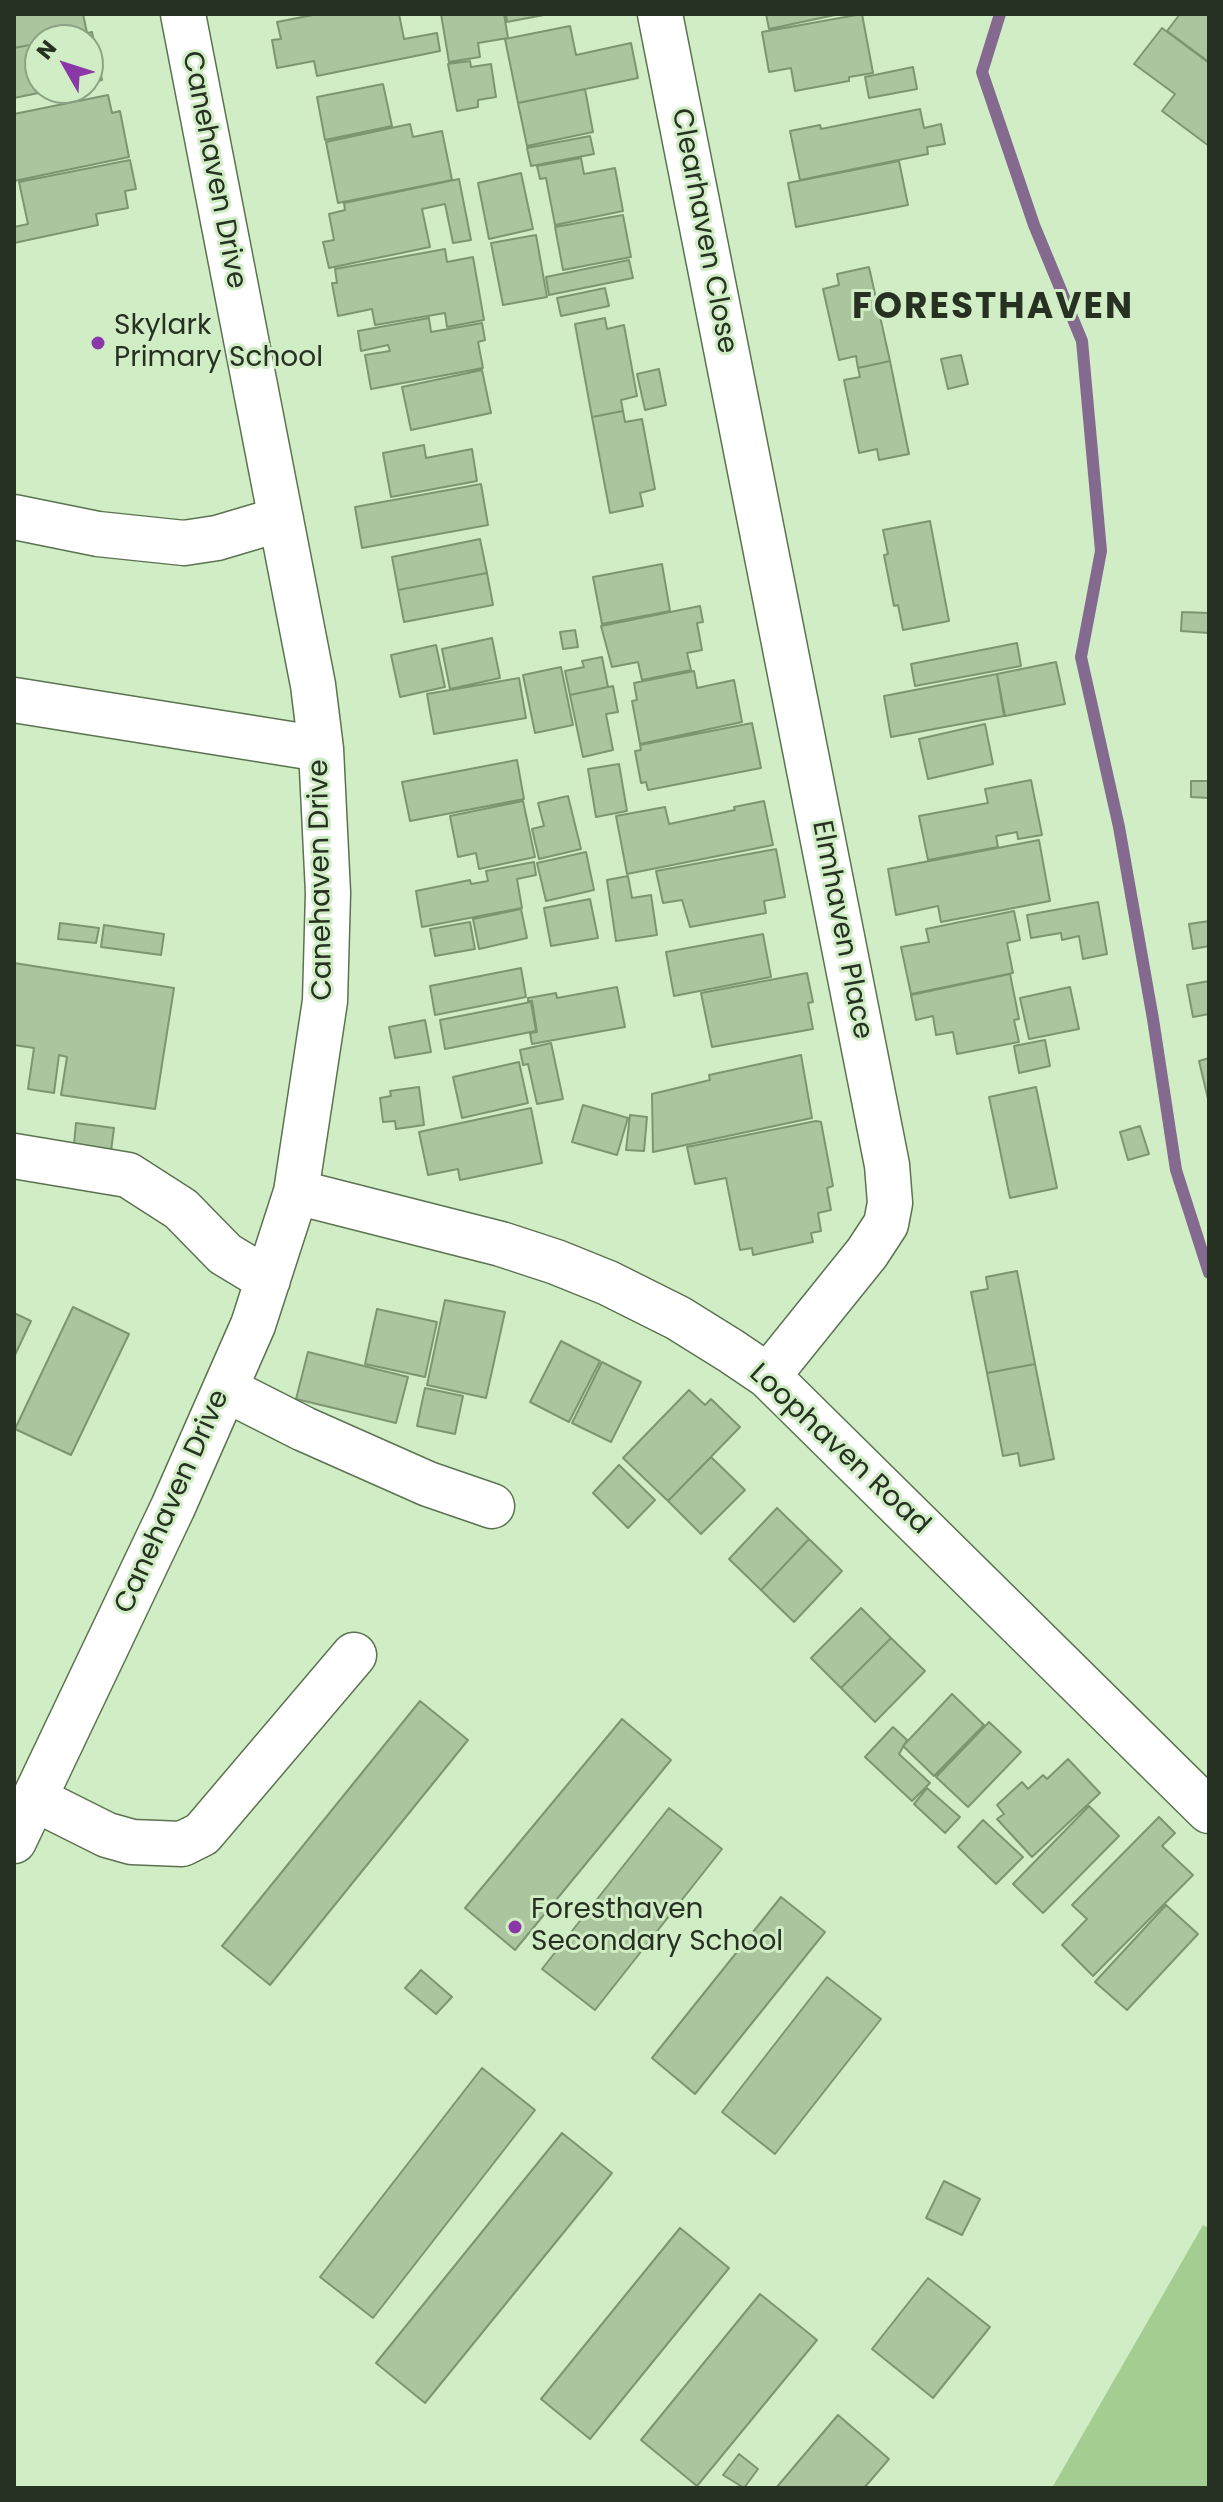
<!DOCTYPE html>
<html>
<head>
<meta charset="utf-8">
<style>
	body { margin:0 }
	#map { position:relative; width:1223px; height:2502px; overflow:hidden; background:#d1edc5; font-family:Poppins,sans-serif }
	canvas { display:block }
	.frame { position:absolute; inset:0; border:16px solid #263122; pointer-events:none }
	.north { position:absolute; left:24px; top:24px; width:80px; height:80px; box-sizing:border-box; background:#d1edc5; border:2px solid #8da284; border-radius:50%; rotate:309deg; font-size:22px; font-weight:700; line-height:32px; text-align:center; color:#263122 }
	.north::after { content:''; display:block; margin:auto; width:28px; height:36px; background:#8a38a7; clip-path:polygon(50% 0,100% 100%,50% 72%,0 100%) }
</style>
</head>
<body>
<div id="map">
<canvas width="1223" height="2502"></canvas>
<div class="frame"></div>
<div class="north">N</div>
</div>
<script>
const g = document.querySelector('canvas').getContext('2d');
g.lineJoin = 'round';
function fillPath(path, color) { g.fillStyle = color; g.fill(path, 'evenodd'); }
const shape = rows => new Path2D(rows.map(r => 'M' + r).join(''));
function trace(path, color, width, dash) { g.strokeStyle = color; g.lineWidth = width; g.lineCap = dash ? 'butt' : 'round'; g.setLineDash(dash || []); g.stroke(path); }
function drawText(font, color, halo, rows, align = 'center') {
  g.font = font + ' Poppins,sans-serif'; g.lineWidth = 6; g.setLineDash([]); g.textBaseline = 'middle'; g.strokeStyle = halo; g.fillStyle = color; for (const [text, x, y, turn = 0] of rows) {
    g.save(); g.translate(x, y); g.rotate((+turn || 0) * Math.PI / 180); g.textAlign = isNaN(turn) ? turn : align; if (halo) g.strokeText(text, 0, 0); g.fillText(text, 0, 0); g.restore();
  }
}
fillPath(shape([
	[1203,2225,1209,2228,1209,2488,1052,2488]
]), '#a4ce91');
trace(shape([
	[1000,14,982,72,1034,225,1082,341,1101,551,1081,657,1119,827,1153,1019,1176,1170,1209,1273]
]), '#846a8e', 12);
const building = shape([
	[14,14,83,14,87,33,40,40,40,43,14,48,14,14],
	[318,14,399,14,404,39,437,33,440,51,317,76,314,61,277,68,272,40,281,39,277,22,318,14],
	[441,14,504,14,508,38,478,43,480,57,449,62,441,14],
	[506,14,549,14,507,22,506,14],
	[766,14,834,14,835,15,769,29,766,14],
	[862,14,873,73,849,77,849,81,795,91,791,68,769,72,762,32,862,14],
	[1180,14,1209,14,1209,62,1167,31,1180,14],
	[570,26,576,55,631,43,638,78,518,103,505,39,570,26],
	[1162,28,1209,63,1209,146,1162,111,1175,94,1134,64,1162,28],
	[92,32,102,80,88,83,88,40,53,40,92,32],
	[40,43,40,88,63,88,14,98,14,48,40,43],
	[470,61,471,67,491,64,496,97,478,100,478,107,457,111,448,64,470,61],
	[913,67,917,89,869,98,865,77,913,67],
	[383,84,392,126,325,140,317,97,383,84],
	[585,89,593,132,527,146,518,103,585,89],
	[108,95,112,113,120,111,129,157,14,181,14,114,108,95],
	[920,109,924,128,941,124,945,144,927,147,928,154,800,180,790,131,820,125,821,129,920,109],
	[410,124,413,137,442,131,452,180,338,203,326,142,410,124],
	[590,136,594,154,531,166,527,148,590,136],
	[581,158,584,174,615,168,623,211,555,225,546,178,540,179,537,166,581,158],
	[130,160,136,189,125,191,128,208,96,214,98,225,14,243,14,227,28,224,19,182,130,160],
	[899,161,908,205,796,227,788,183,899,161],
	[521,173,533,229,489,239,478,183,521,173],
	[459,179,471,240,453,243,445,204,422,209,430,247,329,268,323,242,334,240,329,214,345,210,344,203,459,179],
	[623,215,631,257,563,270,555,227,623,215],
	[536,235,547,297,503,305,491,243,536,235],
	[445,249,447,262,473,257,484,320,447,327,445,313,375,325,372,309,338,316,332,283,337,283,335,269,445,249],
	[629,260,633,278,549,295,546,277,629,260],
	[869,267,890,361,858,368,856,356,839,360,823,289,839,285,837,274,869,267],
	[605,288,609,306,561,316,557,298,605,288],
	[429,318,431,332,482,323,485,340,478,342,483,368,371,389,365,355,390,351,388,345,361,351,358,331,429,318],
	[605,318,607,329,624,325,637,396,621,400,623,411,592,417,575,324,605,318],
	[961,355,968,384,948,389,941,359,961,355],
	[890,361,909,454,879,460,877,449,859,453,844,380,860,377,858,368,890,361],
	[659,369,666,405,645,410,637,374,659,369],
	[482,370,491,413,411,430,402,387,482,370],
	[623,411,625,422,642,419,655,489,640,493,643,506,610,513,592,417,623,411],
	[424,445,426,458,472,449,477,481,391,497,383,453,424,445],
	[481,484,488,525,362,548,355,507,481,484],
	[930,521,949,621,903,630,898,605,894,606,884,555,888,554,883,530,930,521],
	[480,539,487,573,398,590,392,557,480,539],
	[662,564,670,611,602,624,593,577,662,564],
	[487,573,493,605,404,622,398,590,487,573],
	[700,606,703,622,697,623,702,650,687,653,691,670,642,680,638,662,612,667,601,626,700,606],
	[1182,612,1209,613,1209,633,1181,631,1182,612],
	[575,630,578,647,563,649,560,632,575,630],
	[492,638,500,678,450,689,442,649,492,638],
	[1017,643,1021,666,915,686,911,664,1017,643],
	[436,645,445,687,400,697,391,655,436,645],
	[602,657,608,687,570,695,565,671,584,667,582,661,602,657],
	[1056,662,1065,704,1005,716,997,674,1056,662],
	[561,667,573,725,535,733,523,675,561,667],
	[694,671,697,688,734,680,742,722,640,744,632,701,637,700,634,683,694,671],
	[997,674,1004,716,891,737,884,696,997,674],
	[519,678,526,718,434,734,427,694,519,678],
	[613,686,618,712,606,714,613,750,583,757,570,695,613,686],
	[752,723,761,768,648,790,646,782,641,783,635,751,641,750,640,745,752,723],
	[985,724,993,764,928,779,919,739,985,724],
	[517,760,524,799,410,821,402,782,517,760],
	[619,764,627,811,596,817,588,769,619,764],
	[1031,780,1042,835,1018,839,1017,832,996,836,998,847,928,860,919,816,988,803,985,789,1031,780],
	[1191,781,1209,781,1209,798,1191,797,1191,781],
	[568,796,581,849,539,859,532,829,544,826,538,803,568,796],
	[523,801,535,857,479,869,476,853,458,857,450,816,523,801],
	[764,801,773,845,627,874,616,816,665,807,669,824,735,810,734,807,764,801],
	[1039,840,1050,901,941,922,938,906,896,915,888,869,1039,840],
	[776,849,785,897,764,901,766,913,690,927,682,900,663,903,656,871,776,849],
	[586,852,594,890,546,901,537,863,586,852],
	[534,862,536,875,517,879,522,908,422,927,416,891,470,880,471,884,488,881,486,871,534,862],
	[628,876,632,898,651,895,657,935,616,941,607,880,628,876],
	[590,899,598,938,551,946,544,908,590,899],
	[1098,902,1107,954,1083,959,1079,936,1062,940,1061,933,1031,938,1027,915,1098,902],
	[521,909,527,938,479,949,473,919,521,909],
	[1014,911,1020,940,1007,943,1013,973,911,994,901,947,929,942,926,929,1014,911],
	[1209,921,1209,946,1193,949,1189,924,1209,921],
	[470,922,475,949,435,956,430,929,470,922],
	[60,923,99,928,96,943,58,939,60,923],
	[104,925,164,934,161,955,101,947,104,925],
	[763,934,771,977,674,996,666,952,763,934],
	[14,963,174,988,155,1109,61,1095,67,1057,59,1055,54,1093,28,1089,34,1048,14,1045,14,963],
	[521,968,526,997,435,1015,430,986,521,968],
	[807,973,813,1002,808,1003,813,1029,712,1047,701,993,807,973],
	[1010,974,1019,1019,1014,1020,1019,1042,957,1054,953,1032,936,1035,933,1016,916,1020,911,995,1010,974],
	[1209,981,1209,1014,1193,1017,1187,985,1209,981],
	[617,987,625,1027,532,1044,530,1033,537,1032,532,1001,528,1001,528,998,556,993,557,998,617,987],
	[1070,987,1079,1029,1029,1039,1020,998,1070,987],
	[531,1002,536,1031,445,1049,440,1020,531,1002],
	[425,1020,431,1052,395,1058,389,1027,425,1020],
	[1045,1040,1050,1066,1019,1073,1014,1046,1045,1040],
	[551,1043,563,1099,537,1104,528,1064,523,1065,520,1050,551,1043],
	[801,1055,812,1118,653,1152,652,1094,710,1080,709,1075,801,1055],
	[1209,1058,1209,1103,1199,1061,1209,1058],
	[519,1062,528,1103,462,1118,453,1077,519,1062],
	[419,1087,424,1125,396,1129,395,1121,383,1122,380,1098,391,1096,390,1091,419,1087],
	[1036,1087,1057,1188,1010,1198,989,1097,1036,1087],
	[583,1105,628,1118,617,1155,572,1142,583,1105],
	[531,1108,542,1163,460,1180,458,1169,428,1175,419,1132,531,1108],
	[630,1115,647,1117,644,1151,626,1150,630,1115],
	[816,1121,821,1122,833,1186,827,1188,831,1210,818,1213,821,1231,811,1233,813,1242,753,1255,752,1248,740,1250,726,1178,695,1184,687,1147,816,1121],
	[76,1123,114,1128,110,1159,73,1154,76,1123],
	[1140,1126,1149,1154,1128,1160,1120,1132,1140,1126],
	[1017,1271,1035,1364,987,1373,971,1292,988,1289,986,1277,1017,1271],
	[445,1300,505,1312,486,1398,427,1385,445,1300],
	[73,1307,129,1334,71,1455,15,1429,73,1307],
	[377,1309,437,1322,425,1377,365,1364,377,1309],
	[14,1313,31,1321,14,1357,14,1313],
	[561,1341,600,1361,569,1422,530,1402,561,1341],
	[308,1352,408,1377,396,1423,296,1399,308,1352],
	[602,1362,641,1382,611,1442,572,1423,602,1362],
	[1035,1364,1054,1459,1020,1466,1018,1453,1003,1456,987,1373,1035,1364],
	[425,1388,463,1396,455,1434,417,1426,425,1388],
	[689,1390,705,1405,711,1399,740,1427,668,1501,623,1458,689,1390],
	[711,1457,745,1490,701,1534,668,1501,711,1457],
	[619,1465,655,1500,628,1528,593,1493,619,1465],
	[777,1508,809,1539,761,1590,729,1559,777,1508],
	[809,1539,842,1571,794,1622,761,1590,809,1539],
	[861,1608,891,1638,841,1688,811,1658,861,1608],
	[891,1638,925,1671,875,1722,841,1688,891,1638],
	[952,1694,984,1725,934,1776,903,1746,952,1694],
	[420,1701,468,1740,270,1985,222,1946,420,1701],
	[622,1719,671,1760,515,1950,465,1908,622,1719],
	[989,1722,1021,1752,968,1807,936,1777,989,1722],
	[893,1727,907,1740,899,1754,930,1783,912,1801,865,1757,893,1727],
	[1068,1759,1100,1793,1032,1857,997,1819,1004,1814,997,1805,1022,1782,1028,1789,1043,1775,1047,1779,1068,1759],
	[927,1788,960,1817,945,1833,914,1804,927,1788],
	[1089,1806,1119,1836,1043,1913,1013,1884,1089,1806],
	[669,1808,722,1849,595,2010,542,1969,669,1808],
	[1159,1817,1175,1833,1162,1846,1193,1875,1093,1976,1062,1945,1087,1919,1072,1905,1159,1817],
	[983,1820,1023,1857,996,1884,958,1847,983,1820],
	[781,1897,825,1932,695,2094,652,2058,781,1897],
	[1166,1905,1198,1934,1127,2010,1095,1982,1166,1905],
	[421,1970,452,1997,436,2014,405,1988,421,1970],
	[827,1977,881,2019,775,2154,722,2112,827,1977],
	[482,2068,535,2110,373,2318,320,2277,482,2068],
	[562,2133,612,2173,425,2403,376,2363,562,2133],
	[944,2181,980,2199,962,2235,926,2218,944,2181],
	[680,2228,729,2268,590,2439,541,2399,680,2228],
	[928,2278,990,2327,933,2398,872,2349,928,2278],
	[760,2294,817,2340,697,2486,641,2440,760,2294],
	[838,2415,889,2459,864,2488,776,2488,838,2415],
	[739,2454,758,2469,744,2488,723,2475,739,2454]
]);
fillPath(building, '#abc59f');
trace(building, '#7d9672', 2);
const minor = shape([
	[660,14,887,1165,890,1203,886,1224,867,1253,768,1376],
	[14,517,98,534,184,543,217,538,281,519],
	[14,700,321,749],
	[14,1156,128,1175,181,1209,225,1254,268,1280],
	[296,1192,501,1244,556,1262,608,1283,678,1318,731,1351,768,1376,1209,1811],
	[225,1389,304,1429,428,1484,492,1506],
	[35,1799,107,1835,132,1842,182,1844,202,1834,354,1655],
	[14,1841,173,1507,253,1325,296,1192,325,1001,328,893,321,749,313,685,183,14]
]);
trace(minor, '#5b7350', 47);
trace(minor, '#fff', 44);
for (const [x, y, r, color] of [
	[98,343,8,"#8a38a7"],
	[515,1927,8,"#8a38a7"]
]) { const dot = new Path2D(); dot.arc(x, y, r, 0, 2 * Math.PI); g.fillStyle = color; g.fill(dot); trace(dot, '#d1edc5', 3); }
drawText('28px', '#263122', '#d1edc5', [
	["Canehaven Drive",213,170,79],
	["Clearhaven Close",703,231,79],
	["Canehaven Drive",322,880,-91],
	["Elmhaven Place",841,930,79],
	["Loophaven Road",839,1450,43],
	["Canehaven Drive",173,1502,-66]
]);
drawText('28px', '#263122', '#d1edc5', [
	["Skylark",114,327],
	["Primary School",114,359],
	["Foresthaven",531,1911],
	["Secondary School",531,1943]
], 'left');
g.letterSpacing = '2px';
drawText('bold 36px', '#263122', '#d1edc5', [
	["FORESTHAVEN",993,309]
]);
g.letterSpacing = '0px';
</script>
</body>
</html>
